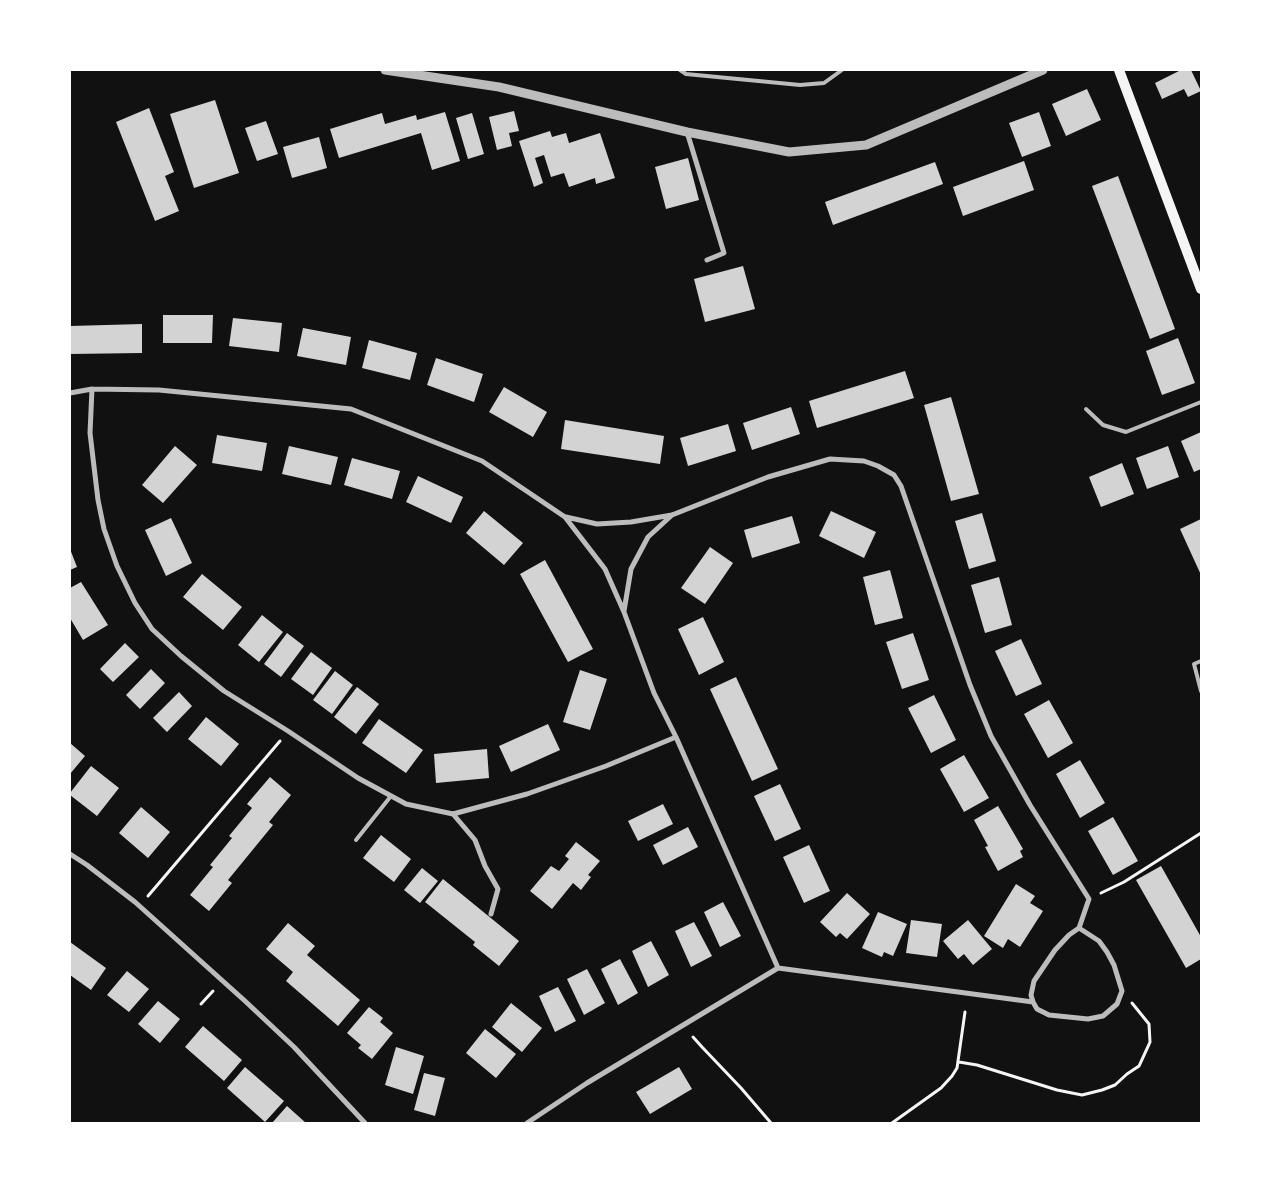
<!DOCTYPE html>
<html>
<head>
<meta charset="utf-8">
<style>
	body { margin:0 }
	#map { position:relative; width:1271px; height:1193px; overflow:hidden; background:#111; font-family:"Archivo Narrow",sans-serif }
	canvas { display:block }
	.frame { position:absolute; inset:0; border:71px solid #fff; pointer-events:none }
</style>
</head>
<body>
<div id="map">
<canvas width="1271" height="1193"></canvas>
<div class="frame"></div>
</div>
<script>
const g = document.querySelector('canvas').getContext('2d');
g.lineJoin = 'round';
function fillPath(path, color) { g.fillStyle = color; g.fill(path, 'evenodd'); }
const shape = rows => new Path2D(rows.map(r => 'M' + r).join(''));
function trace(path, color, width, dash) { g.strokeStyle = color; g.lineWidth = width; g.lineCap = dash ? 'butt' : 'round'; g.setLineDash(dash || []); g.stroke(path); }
fillPath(shape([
	[1181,70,1191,70,1201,91,1188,97,1184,89,1162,99,1155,83],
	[1087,89,1101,120,1066,136,1052,104],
	[215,100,239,173,194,188,170,114],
	[149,108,174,172,165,176,179,211,155,221,116,122],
	[514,111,519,131,509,133,512,146,497,150,489,117],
	[445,112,460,161,432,170,421,133,339,158,330,129,382,113,385,124,416,115,417,120],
	[1039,112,1051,146,1022,157,1009,123],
	[472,113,484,154,468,159,456,118],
	[266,121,278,154,257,161,245,128],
	[550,131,552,137,566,133,569,143,600,133,615,178,596,184,595,178,569,187,564,173,551,177,544,155,535,158,543,183,534,187,519,141],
	[319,137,327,168,292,178,283,147],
	[688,158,699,200,666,209,655,167],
	[1024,161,1034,190,963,216,953,187],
	[935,162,943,184,833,225,825,202],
	[1118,176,1175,329,1150,339,1092,186],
	[743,266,755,309,705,322,694,279],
	[163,315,213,315,212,343,163,343],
	[233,318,282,323,279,352,229,346],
	[142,324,142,353,70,354,70,326],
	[303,328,351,337,346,365,297,356],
	[1178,338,1195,383,1162,395,1146,351],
	[369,340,417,353,410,380,362,368],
	[436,358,483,374,474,402,427,385],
	[905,371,914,398,817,428,809,401],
	[504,387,547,412,533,437,489,412],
	[951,397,979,494,951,501,924,405],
	[791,407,800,434,752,450,743,423],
	[565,420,664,436,660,464,561,449],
	[728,424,736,451,688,466,680,438],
	[1201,432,1201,469,1194,472,1181,441],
	[217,435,267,443,262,471,212,463],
	[175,446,197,465,163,503,142,485],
	[289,446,338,457,331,485,282,474],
	[1168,446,1179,477,1147,489,1136,458],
	[352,458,400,471,392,499,344,485],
	[1122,463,1134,494,1101,507,1089,477],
	[418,476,463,497,451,523,406,502],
	[484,511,523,543,504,565,466,533],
	[831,511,876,532,864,558,819,536],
	[982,513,996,561,969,569,955,521],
	[792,516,800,543,752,558,744,530],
	[171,518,192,563,166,576,145,530],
	[1201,519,1201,575,1180,529],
	[710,547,733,563,705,604,681,588],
	[70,549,77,567,70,570],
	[545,560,593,649,568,662,520,574],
	[890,570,903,618,875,625,863,577],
	[202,574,242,607,223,630,183,597],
	[999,577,1012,625,985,633,971,585],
	[81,582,108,625,83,640,70,618,70,588],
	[262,615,283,632,259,662,238,645],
	[703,617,724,662,699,675,678,629],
	[287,633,304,646,281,677,264,664],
	[913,633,929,680,902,689,886,642],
	[1021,639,1042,684,1016,696,995,651],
	[125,643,139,657,113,682,100,669],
	[311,652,332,668,313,695,291,679],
	[151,669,165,683,140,709,126,695],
	[580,670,607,679,590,730,563,722],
	[335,671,353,685,332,714,313,700],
	[736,677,778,769,752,781,710,689],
	[357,687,379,704,356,734,334,717],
	[179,692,192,706,167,732,153,718],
	[934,695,956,740,931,753,908,708],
	[1049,700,1073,743,1048,758,1024,714],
	[206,717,239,744,221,766,188,739],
	[379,719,423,750,406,773,362,743],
	[548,724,560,750,511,772,499,746],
	[70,743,85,756,70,774],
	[487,749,489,778,436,783,434,754],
	[964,755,989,798,964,812,940,769],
	[1080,760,1105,803,1080,818,1056,774],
	[91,766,119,788,97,816,70,795,70,793],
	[270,777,291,795,269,822,273,825,228,880,232,883,209,911,190,895,213,867,210,865,232,838,229,836,252,808,247,804],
	[780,784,801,829,775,841,754,796],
	[663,804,673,824,638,841,628,821],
	[998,806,1023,849,1020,851,1023,857,998,871,985,847,988,846,974,820],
	[141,807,170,832,148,858,119,833],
	[1113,817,1138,861,1113,875,1088,831],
	[688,827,698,847,663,865,653,845],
	[381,835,411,859,394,882,363,858],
	[576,842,600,861,588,875,591,877,581,890,573,883,552,909,530,891,551,866,559,871,569,859,565,856],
	[809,845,830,891,804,903,783,857],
	[1161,866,1201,937,1201,959,1186,968,1136,880],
	[422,868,438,881,420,903,404,890],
	[443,879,519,941,499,966,473,945,475,942,425,902],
	[1016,884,1035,896,1030,903,1043,911,1020,947,1008,939,1003,948,984,936],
	[847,893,870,914,847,939,840,933,836,937,820,922],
	[723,902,741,936,720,947,704,912],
	[878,912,907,924,893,956,884,952,882,957,862,948],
	[911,920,942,924,937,957,906,953],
	[968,920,992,949,973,965,964,954,958,959,943,941],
	[694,922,712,956,691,967,675,931],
	[288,923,315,946,307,955,360,1000,338,1026,286,981,293,972,266,949],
	[651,941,669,975,648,987,632,951],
	[70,942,106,968,91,990,70,975],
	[620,959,638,993,618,1005,601,969],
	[587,969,605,1003,584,1015,567,979],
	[127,971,149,989,129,1012,107,995],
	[558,987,576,1021,555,1032,539,996],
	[158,1001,180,1019,160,1043,138,1024],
	[511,1003,542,1028,522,1052,492,1027],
	[369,1007,383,1018,380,1022,393,1033,372,1059,358,1048,361,1045,347,1033],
	[203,1026,242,1060,224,1081,185,1047],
	[485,1029,516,1054,496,1078,466,1053],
	[396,1047,424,1056,413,1094,385,1085],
	[245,1067,284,1101,265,1122,227,1088],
	[679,1067,692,1089,650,1114,636,1092],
	[424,1073,445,1078,435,1116,414,1110],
	[287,1106,306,1123,272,1123]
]), '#d3d3d3');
trace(shape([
	[1101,893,1124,882,1201,833],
	[148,896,280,741],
	[201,1004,213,991],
	[693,1037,702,1047,741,1088,771,1123],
	[959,1062,977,1065,1057,1090,1082,1095,1102,1090,1115,1085,1127,1074,1139,1066,1150,1042,1149,1024,1132,1003],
	[892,1123,941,1088,952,1076,957,1068,965,1012]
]), '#f5f5f5', 3);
trace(shape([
	[680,70,686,74,800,85,824,83,842,70],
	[1086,409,1103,425,1126,432,1201,402],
	[1201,661,1194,664,1201,691],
	[356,840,391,796]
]), '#bcbcbc', 4);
trace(shape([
	[687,132,724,253,707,260],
	[92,389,90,433,98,500,104,529,117,566,135,603,152,629,181,656,224,691,288,731,358,778,406,804,453,814,527,794,606,766,676,737],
	[70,393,92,389,159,390,351,409,482,461,565,517,605,569,624,612,654,693,676,737,778,968],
	[566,517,597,524,631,522,672,515,768,477,830,459,864,461,878,466,894,475,901,486,970,685,991,736,1030,805,1089,899,1079,928],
	[624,611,631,569,648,537,672,515],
	[453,814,475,840,485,866,498,889,491,914],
	[70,854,87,865,135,902,245,1001,294,1047,365,1123],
	[1079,928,1099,941,1107,952,1114,965,1122,991,1117,1004,1103,1016,1088,1019,1049,1015,1037,1009,1033,1002,1031,995,1034,981,1055,950,1069,935,1079,928],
	[527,1123,587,1083,778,968,1033,1002]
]), '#bcbcbc', 5);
trace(shape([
	[385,70,499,87,687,132,789,152,866,145,1043,70]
]), '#bcbcbc', 9);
trace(shape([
	[1119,70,1201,289]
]), '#f5f5f5', 10);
</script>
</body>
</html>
